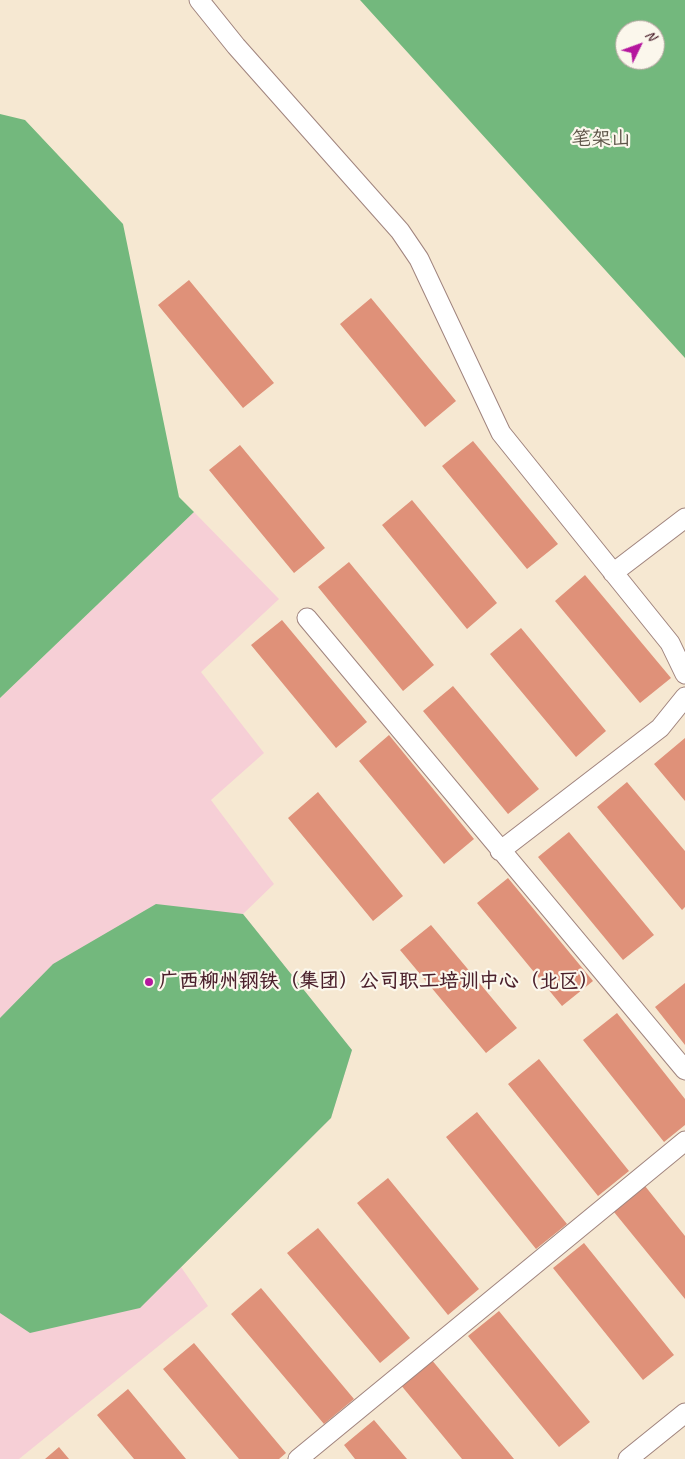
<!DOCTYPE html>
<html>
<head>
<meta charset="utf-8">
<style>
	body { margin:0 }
	#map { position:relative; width:685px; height:1459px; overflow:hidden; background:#f6e8d2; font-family:Caveat,sans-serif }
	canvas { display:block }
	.north { position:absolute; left:615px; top:20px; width:50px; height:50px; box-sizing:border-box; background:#fbf7ec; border:1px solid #b4a19f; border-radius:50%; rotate:48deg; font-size:14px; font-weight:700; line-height:20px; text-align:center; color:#4a1f2b }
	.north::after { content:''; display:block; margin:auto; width:18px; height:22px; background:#b5179e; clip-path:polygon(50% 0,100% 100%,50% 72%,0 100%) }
</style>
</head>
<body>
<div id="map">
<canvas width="685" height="1459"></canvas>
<div class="north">N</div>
</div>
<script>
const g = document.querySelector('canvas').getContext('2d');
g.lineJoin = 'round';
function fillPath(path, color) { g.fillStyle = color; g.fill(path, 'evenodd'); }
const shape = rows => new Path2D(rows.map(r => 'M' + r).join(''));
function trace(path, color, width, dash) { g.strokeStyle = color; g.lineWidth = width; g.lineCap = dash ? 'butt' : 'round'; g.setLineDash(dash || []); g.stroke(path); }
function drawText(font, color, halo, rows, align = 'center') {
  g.font = font + ' Caveat,"LXGW WenKai TC",sans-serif'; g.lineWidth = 4.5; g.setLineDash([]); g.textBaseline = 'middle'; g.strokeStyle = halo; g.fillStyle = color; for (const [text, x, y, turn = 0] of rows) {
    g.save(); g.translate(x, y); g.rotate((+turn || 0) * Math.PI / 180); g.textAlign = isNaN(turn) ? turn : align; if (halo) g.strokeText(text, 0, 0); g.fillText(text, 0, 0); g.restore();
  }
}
fillPath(shape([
	[194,512,279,599,201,672,264,753,211,800,274,884,243,914,352,1050,331,1118,181,1267,208,1306,19,1459,0,1459,0,698]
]), '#f6cfd6');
fillPath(shape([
	[360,0,685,0,685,358],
	[625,30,655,30,655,60,625,60],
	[0,114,25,120,123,224,179,497,194,512,0,698],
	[156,904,243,914,352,1050,331,1118,140,1308,30,1333,0,1313,0,1018,53,964]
]), '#73b87d');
fillPath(shape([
	[189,280,274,383,243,408,158,305],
	[371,298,456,401,425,427,340,324],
	[473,441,558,544,527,569,442,466],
	[240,445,325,548,294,573,209,470],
	[412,500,497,603,467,629,382,525],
	[349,562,434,665,403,691,318,587],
	[585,575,671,678,640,703,555,601],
	[282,620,367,722,336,748,251,645],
	[521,628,606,731,576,757,490,654],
	[453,686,539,789,508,814,423,711],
	[389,735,474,839,444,864,359,761],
	[685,738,685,801,654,764],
	[627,782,685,851,685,907,682,910,597,807],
	[318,792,403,896,373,921,288,818],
	[569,832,654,935,623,960,538,857],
	[508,878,593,981,562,1006,477,903],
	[431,925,517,1028,486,1053,400,950],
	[685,983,685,1045,655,1007],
	[617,1013,685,1099,685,1125,664,1142,583,1040],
	[539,1059,629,1171,598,1196,508,1084],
	[477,1112,567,1224,536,1249,446,1137],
	[388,1178,479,1289,448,1315,357,1203],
	[645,1186,685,1236,685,1299,614,1212],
	[318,1228,410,1338,380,1363,287,1253],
	[584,1243,674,1355,643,1380,553,1268],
	[261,1288,354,1399,324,1424,231,1314],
	[499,1311,590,1422,559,1447,468,1336],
	[194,1343,286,1453,279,1459,239,1459,163,1369],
	[431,1359,514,1459,462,1459,400,1384],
	[128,1389,186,1459,134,1459,97,1415],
	[374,1420,407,1459,355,1459,344,1445],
	[59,1447,69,1459,45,1459]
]), '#df9179');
const street = shape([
	[199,0,236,46,400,231,419,259,501,433,670,643,685,674],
	[613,573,685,518],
	[307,618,685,1070],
	[500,851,660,728,685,697],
	[298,1459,685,1141],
	[628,1459,685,1413]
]);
trace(street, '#a0847e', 21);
trace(street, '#fff', 19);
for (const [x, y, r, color] of [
	[149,982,5,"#b5179e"]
]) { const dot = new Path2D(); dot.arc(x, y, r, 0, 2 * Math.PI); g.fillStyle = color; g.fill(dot); trace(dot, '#fbf7ec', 2); }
drawText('20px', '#5f564a', '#fbf7ec', [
	["笔架山",601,140]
]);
drawText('bold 20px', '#4a1f2b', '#fbf7ec', [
	["广西柳州钢铁（集团）公司职工培训中心（北区）",159,982]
], 'left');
</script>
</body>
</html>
